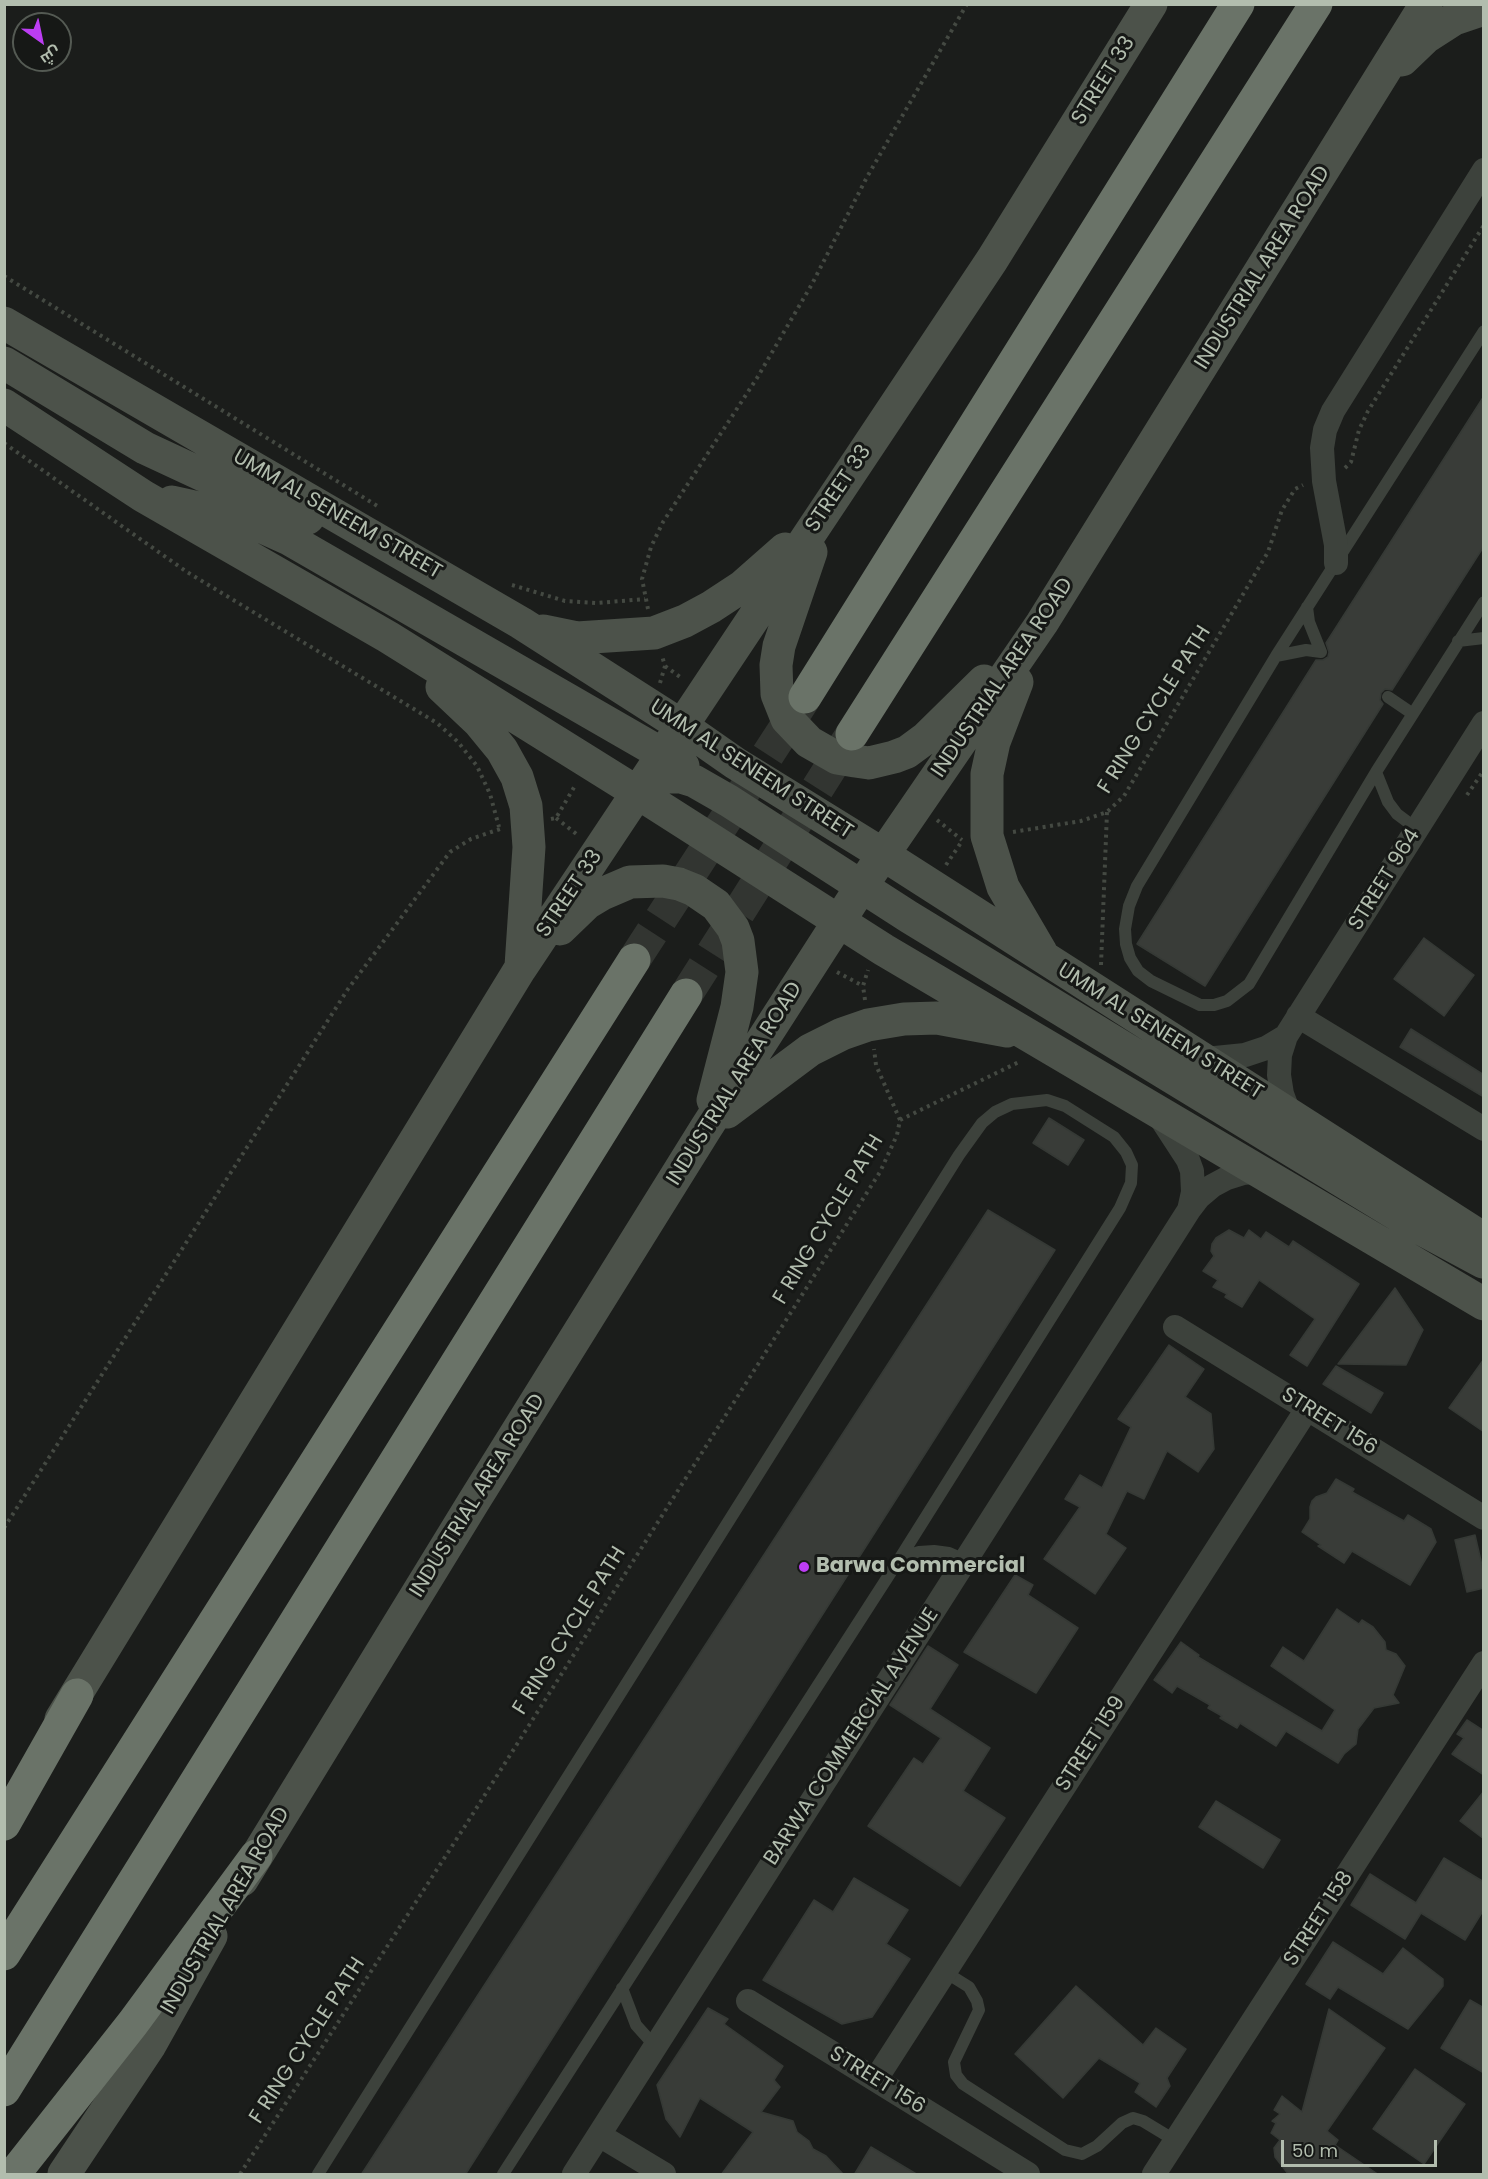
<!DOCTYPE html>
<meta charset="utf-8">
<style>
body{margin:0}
#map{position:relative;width:1488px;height:2179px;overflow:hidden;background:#1b1d1b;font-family:Poppins,Cairo,sans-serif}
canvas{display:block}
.frame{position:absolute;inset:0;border:6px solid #b2bdae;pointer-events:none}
.north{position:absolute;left:12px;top:12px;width:60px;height:60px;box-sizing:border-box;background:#161816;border:2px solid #545a53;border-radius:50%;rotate:147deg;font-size:16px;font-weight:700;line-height:24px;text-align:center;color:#b2bdae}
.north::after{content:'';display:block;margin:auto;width:21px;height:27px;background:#bc3df3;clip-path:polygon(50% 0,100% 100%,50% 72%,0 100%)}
.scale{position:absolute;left:1281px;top:2140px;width:156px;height:27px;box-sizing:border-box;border:3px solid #b2bdae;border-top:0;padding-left:8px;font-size:18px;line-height:21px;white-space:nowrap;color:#b2bdae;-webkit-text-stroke:4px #161816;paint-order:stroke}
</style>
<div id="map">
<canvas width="1488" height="2179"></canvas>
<div class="frame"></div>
<div class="north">ش</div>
<div class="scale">50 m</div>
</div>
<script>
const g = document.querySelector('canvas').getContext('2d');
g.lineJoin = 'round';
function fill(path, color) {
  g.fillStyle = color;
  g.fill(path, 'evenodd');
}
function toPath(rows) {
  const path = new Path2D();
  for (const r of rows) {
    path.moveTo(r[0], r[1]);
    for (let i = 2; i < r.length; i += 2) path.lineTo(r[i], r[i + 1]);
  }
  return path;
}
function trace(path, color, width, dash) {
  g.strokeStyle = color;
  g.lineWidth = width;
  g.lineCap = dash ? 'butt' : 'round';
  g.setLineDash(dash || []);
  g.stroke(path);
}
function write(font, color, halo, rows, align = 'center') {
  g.font = font + ' Poppins,sans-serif';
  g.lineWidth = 6;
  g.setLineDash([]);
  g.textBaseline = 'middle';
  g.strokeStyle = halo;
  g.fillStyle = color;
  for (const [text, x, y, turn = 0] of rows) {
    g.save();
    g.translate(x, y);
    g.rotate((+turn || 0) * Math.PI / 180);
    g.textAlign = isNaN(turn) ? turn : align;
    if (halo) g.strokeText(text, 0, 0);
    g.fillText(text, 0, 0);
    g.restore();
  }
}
const building = toPath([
 [1484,396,1484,546,1392,690,1385,689,1381,693,1380,700,1383,704,1205,986,1137,944,1316,660,1323,660,1328,657,1329,652,1326,643,1484,396],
 [1424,938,1474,975,1444,1016,1394,979,1424,938],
 [1411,1029,1484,1075,1484,1097,1400,1047,1411,1029],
 [1049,1118,1084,1140,1068,1165,1033,1143,1049,1118],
 [988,1210,1055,1250,465,2175,361,2175,988,1210],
 [1229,1230,1244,1238,1249,1230,1261,1239,1266,1232,1289,1247,1293,1241,1359,1284,1307,1366,1290,1355,1315,1319,1259,1280,1242,1307,1225,1297,1227,1294,1213,1287,1218,1280,1203,1271,1214,1256,1211,1251,1212,1244,1216,1238,1229,1230],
 [1395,1288,1423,1330,1406,1365,1338,1364,1395,1288],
 [1169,1345,1204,1369,1185,1397,1211,1414,1214,1449,1198,1472,1167,1451,1144,1499,1127,1491,1106,1534,1126,1548,1095,1594,1044,1559,1080,1507,1065,1499,1080,1475,1102,1488,1131,1427,1118,1419,1169,1345],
 [1484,1359,1484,1432,1449,1408,1484,1359],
 [1336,1366,1383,1393,1371,1413,1323,1384,1336,1366],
 [1336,1479,1354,1489,1352,1492,1404,1521,1408,1515,1431,1529,1436,1542,1410,1585,1352,1551,1344,1563,1318,1546,1321,1545,1302,1532,1310,1519,1310,1507,1312,1501,1316,1497,1327,1493,1336,1479],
 [1475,1535,1484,1574,1484,1588,1467,1592,1455,1540,1475,1535],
 [1015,1575,1033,1585,1028,1595,1078,1628,1036,1693,964,1652,1015,1575],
 [1337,1609,1359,1624,1362,1620,1373,1627,1385,1642,1386,1650,1396,1654,1405,1666,1393,1695,1399,1703,1374,1708,1358,1729,1356,1744,1344,1754,1338,1763,1286,1731,1276,1746,1240,1723,1237,1728,1220,1718,1222,1716,1208,1708,1210,1705,1177,1686,1172,1693,1154,1680,1181,1642,1199,1655,1198,1657,1322,1731,1335,1710,1271,1666,1283,1647,1304,1661,1337,1609],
 [928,1646,958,1665,930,1709,990,1748,963,1791,1005,1818,960,1886,868,1826,914,1758,923,1764,941,1738,890,1705,928,1646],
 [1467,1720,1484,1731,1484,1775,1452,1754,1464,1738,1457,1734,1467,1720],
 [1484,1791,1484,1839,1460,1821,1484,1791],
 [1216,1801,1280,1840,1263,1868,1199,1827,1216,1801],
 [1444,1858,1484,1882,1484,1909,1465,1940,1421,1913,1405,1939,1351,1905,1370,1874,1416,1903,1444,1858],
 [854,1878,908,1910,886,1944,910,1959,872,2017,842,2024,763,1980,814,1900,833,1912,854,1878],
 [1333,1942,1383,1974,1403,1948,1443,1979,1443,1986,1408,2029,1338,1987,1330,1999,1306,1984,1333,1942],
 [1076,1986,1143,2045,1156,2028,1186,2049,1167,2078,1170,2086,1156,2107,1135,2092,1140,2083,1099,2058,1063,2098,1015,2054,1076,1986],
 [1470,2000,1484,2008,1484,2073,1441,2048,1470,2000],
 [708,2008,728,2019,724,2024,783,2066,774,2080,780,2087,761,2112,793,2121,797,2132,809,2141,813,2149,826,2156,844,2175,721,2175,753,2132,700,2098,680,2137,666,2119,657,2085,708,2008],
 [1329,2009,1385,2048,1327,2131,1338,2140,1335,2145,1379,2175,1289,2175,1275,2157,1274,2148,1280,2140,1271,2133,1276,2123,1272,2121,1280,2114,1274,2110,1282,2096,1302,2112,1329,2009],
 [1415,2069,1465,2104,1424,2164,1373,2129,1415,2069],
 [871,2147,918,2175,854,2175,871,2147]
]);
const highwayTunnel = toPath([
 [634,960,804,699],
 [686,995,852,734]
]);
const path = toPath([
 [4,276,379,507],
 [4,443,187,572,437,723,458,742,477,766,490,794,499,827],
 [1345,468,1351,462,1359,430,1368,411,1484,225],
 [512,585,565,601,597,603,645,599],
 [648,609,642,579,651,547,663,522,757,378,812,284,867,177,967,4],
 [665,666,683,679],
 [660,683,665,666,662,656],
 [1467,795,1484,770],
 [556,818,579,836],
 [551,819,556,818,576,784],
 [937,820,962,840],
 [1013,832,1081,821,1107,812,1124,796,1268,552,1282,510,1295,489,1303,485],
 [946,865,962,841],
 [1101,965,1107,812],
 [837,972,863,986],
 [865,1000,863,986,868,970],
 [900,1120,1021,1061],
 [4,1528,348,989,450,852,471,839,503,828],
 [240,2174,467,1823,880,1172,897,1135,900,1120,876,1065,874,1049]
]);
const lane = toPath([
 [1484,331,1276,656,1137,886,1129,906,1125,929,1126,944,1130,958,1138,971,1151,981,1200,1005,1214,1005,1227,1001,1249,984,1376,772,1484,602],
 [1307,607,1309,622,1321,652],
 [1458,641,1484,638],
 [1276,656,1306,650,1321,652],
 [1388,697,1413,714],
 [1376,772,1388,802,1397,814,1417,829],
 [900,1558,919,1552,934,1551,949,1553,965,1560],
 [945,1972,969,1987,977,2001,979,2010,954,2062,956,2075,963,2084,1065,2150,1082,2154,1097,2146,1122,2123,1133,2118,1143,2121,1176,2141],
 [622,1988,636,2025,654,2045],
 [318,2174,959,1155,982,1123,995,1112,1012,1104,1047,1100,1065,1106,1114,1137,1126,1152,1132,1165,1131,1183,1120,1208,900,1558,503,2174]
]);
const street = toPath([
 [1336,563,1336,545,1324,481,1322,448,1325,430,1333,411,1484,170],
 [1298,1016,1484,1129],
 [1205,1059,1245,1055,1266,1048,1286,1036],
 [1289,1113,1282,1094,1279,1075,1280,1055,1286,1036,1484,723],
 [1158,1114,1188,1160,1192,1171,1193,1192,1189,1210],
 [1175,1327,1484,1518],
 [748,2001,1028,2174],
 [876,2079,1307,1409],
 [599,2135,664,2174],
 [574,2174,1189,1210,1199,1197,1212,1186,1227,1178,1243,1173,1260,1171],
 [1154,2174,1484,1663]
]);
const secondary = toPath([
 [1402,60,1426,37,1454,19,1484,9],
 [4,323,521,623,682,726,735,763,884,855,1484,1239],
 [4,363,145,448,203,475,308,518],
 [4,405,143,496,388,637,638,793,884,950,1484,1304],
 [172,502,240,517,289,539,683,766],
 [811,552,779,646,776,665,777,694,787,719,809,742,837,758,855,761,869,763,894,757,907,752,926,738,984,681],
 [543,631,577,638,654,633,685,621,711,607,743,586,785,549],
 [1017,682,994,742,987,774,987,836,1003,887,1041,952],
 [442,687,479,722,502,750,517,777,526,806,529,847,521,966],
 [638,793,654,781,667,777,681,777,694,781,729,801,909,917,1416,1226,1483,1262],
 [560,929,587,903,602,894,630,882,663,881,679,884,694,890,716,905,733,928,738,941,742,972,737,1007,713,1100],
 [727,1112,810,1050,842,1034,868,1025,904,1019,937,1018,1007,1031],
 [61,1719,520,969,992,260,1151,4],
 [242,1880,474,1501,706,1128,861,887,1042,623,1426,4],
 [64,2174,150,2045,211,1936]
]);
const highway = toPath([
 [805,697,1238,4],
 [852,734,1316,4],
 [4,1824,77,1695],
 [4,1954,634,960],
 [4,2090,686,995],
 [14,2174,133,2023,256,1856]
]);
const markers = [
 [804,1567,6,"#bc3df3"]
];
const streetNames = [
 ["STREET 33",1104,81,-58],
 ["INDUSTRIAL AREA ROAD",1263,268,-58],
 ["STREET 33",839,489,-56],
 ["UMM AL SENEEM STREET",337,515,30],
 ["INDUSTRIAL AREA ROAD",1003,678,-56],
 ["F RING CYCLE PATH",1155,710,-58],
 ["UMM AL SENEEM STREET",751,770,33],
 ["STREET 964",1385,880,-58],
 ["STREET 33",570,894,-56],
 ["UMM AL SENEEM STREET",1160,1032,32],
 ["INDUSTRIAL AREA ROAD",735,1084,-58],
 ["F RING CYCLE PATH",829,1220,-59],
 ["STREET 156",1329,1422,32],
 ["INDUSTRIAL AREA ROAD",478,1496,-58],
 ["F RING CYCLE PATH",570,1631,-58],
 ["BARWA COMMERCIAL AVENUE",852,1737,-57],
 ["STREET 159",1091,1744,-57],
 ["INDUSTRIAL AREA ROAD",226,1911,-60],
 ["STREET 158",1319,1919,-57],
 ["F RING CYCLE PATH",308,2041,-57],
 ["STREET 156",877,2081,32]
];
const poiNames = [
 ["Barwa Commercial",816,1567]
];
fill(building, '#393c38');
trace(building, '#353935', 1.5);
trace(highwayTunnel, '#323531', 33, [33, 16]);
trace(path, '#444942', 4, [3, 4.5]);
trace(lane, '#3d423c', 12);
trace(street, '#3d423c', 24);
trace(secondary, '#4c524a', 33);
trace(highway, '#6a7368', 33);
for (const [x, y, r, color] of markers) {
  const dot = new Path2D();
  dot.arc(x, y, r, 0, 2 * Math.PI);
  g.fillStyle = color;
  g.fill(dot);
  trace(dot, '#161816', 2);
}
write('21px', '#b2bdae', '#161816', streetNames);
write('bold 21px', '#b2bdae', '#161816', poiNames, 'left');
</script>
